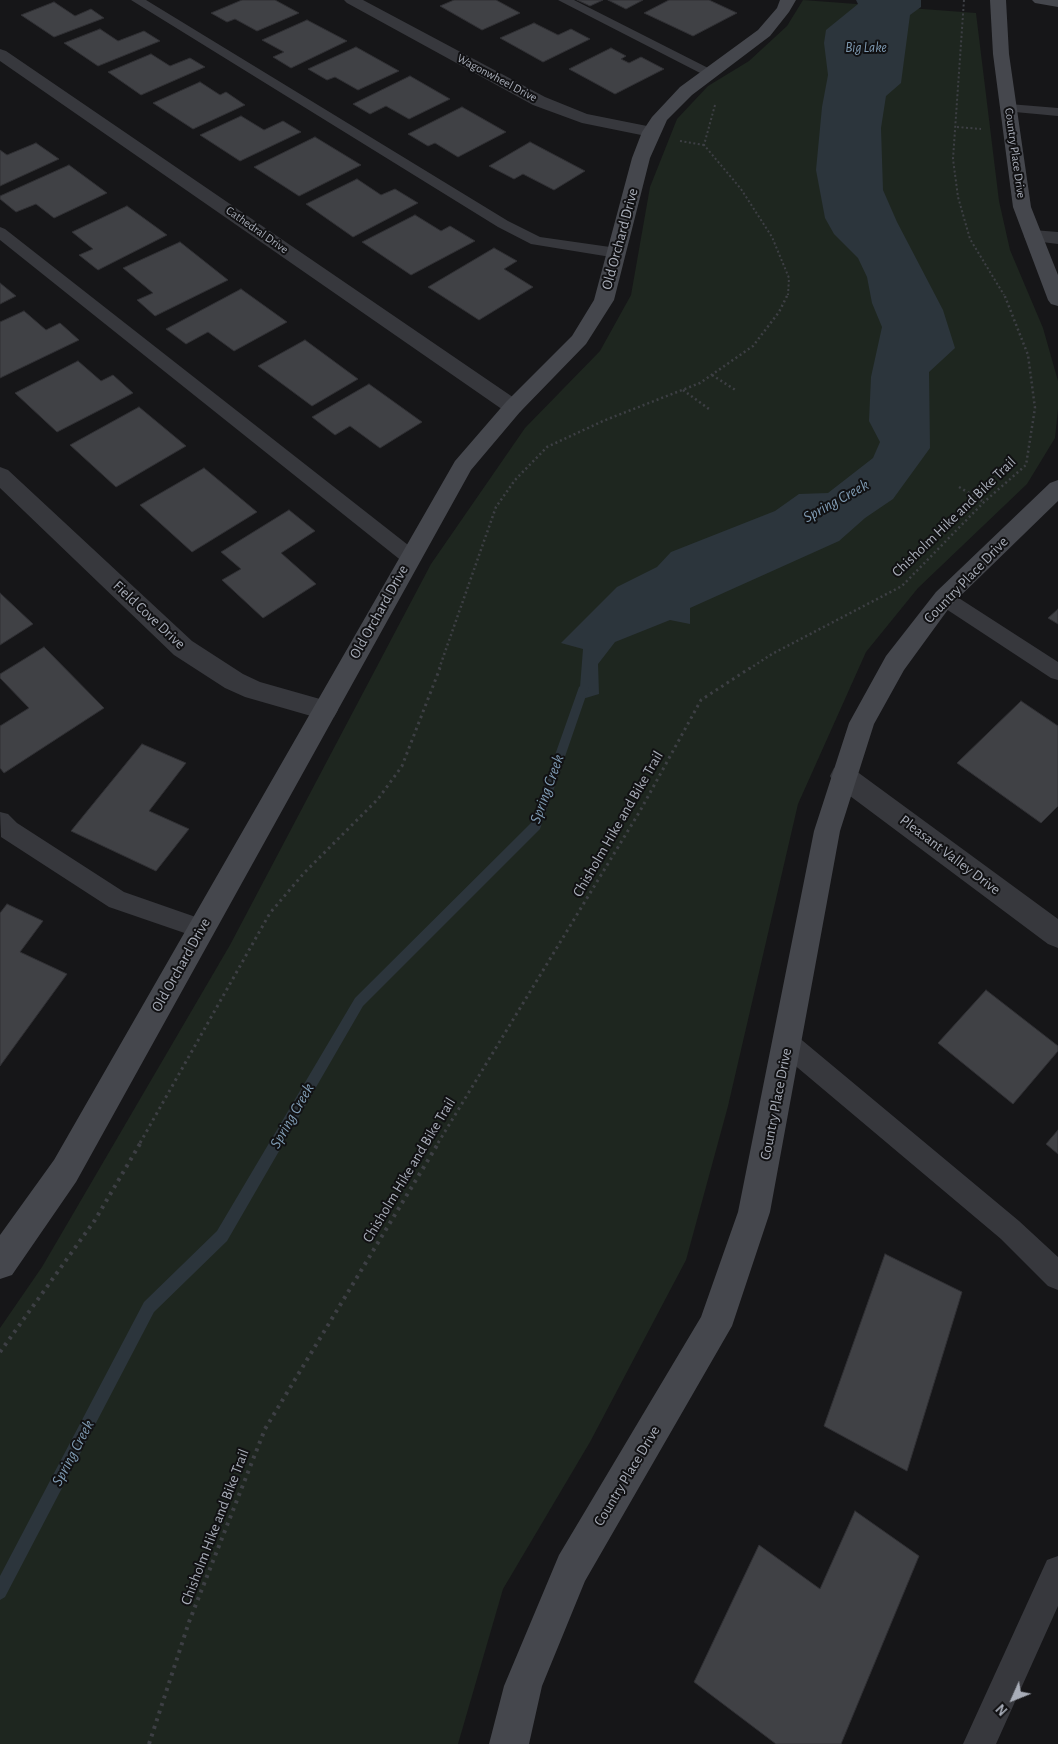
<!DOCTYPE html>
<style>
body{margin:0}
#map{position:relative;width:1058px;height:1744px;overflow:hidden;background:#161618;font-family:"Alegreya Sans",sans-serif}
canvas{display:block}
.north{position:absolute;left:988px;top:1674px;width:50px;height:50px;-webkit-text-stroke:4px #111113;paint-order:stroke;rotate:226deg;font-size:14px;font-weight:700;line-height:20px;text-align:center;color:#a8adb8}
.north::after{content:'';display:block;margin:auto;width:18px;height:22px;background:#a8adb8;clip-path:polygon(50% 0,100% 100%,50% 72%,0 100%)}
</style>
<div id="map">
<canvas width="1058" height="1744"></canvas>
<div class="north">N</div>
</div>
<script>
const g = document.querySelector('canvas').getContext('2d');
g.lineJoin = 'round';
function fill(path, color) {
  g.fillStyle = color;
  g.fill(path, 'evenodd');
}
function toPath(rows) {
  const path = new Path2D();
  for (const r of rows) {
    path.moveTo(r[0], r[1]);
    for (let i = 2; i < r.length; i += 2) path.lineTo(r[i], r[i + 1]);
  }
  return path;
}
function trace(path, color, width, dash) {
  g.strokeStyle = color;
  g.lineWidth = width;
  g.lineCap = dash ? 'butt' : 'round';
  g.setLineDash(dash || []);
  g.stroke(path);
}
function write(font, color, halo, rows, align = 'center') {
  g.font = font + ' "Alegreya Sans",sans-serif';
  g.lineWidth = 4;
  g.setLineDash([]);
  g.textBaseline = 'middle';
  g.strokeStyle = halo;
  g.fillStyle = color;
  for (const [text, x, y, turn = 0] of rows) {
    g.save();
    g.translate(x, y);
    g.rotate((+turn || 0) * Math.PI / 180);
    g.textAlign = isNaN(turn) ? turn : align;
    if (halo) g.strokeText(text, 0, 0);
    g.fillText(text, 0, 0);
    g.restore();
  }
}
const green = toPath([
 [803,0,976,13,999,201,1010,250,1043,328,1058,381,1058,409,1055,438,1027,484,918,588,866,652,798,804,728,1106,686,1260,590,1442,503,1589,458,1744,0,1744,0,1328,42,1267,230,945,431,564,525,428,600,351,631,295,650,187,677,119,708,86,749,61,787,26]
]);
const water = toPath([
 [856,0,921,0,921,7,910,15,901,83,886,96,881,128,883,190,897,222,943,310,955,348,929,372,930,448,893,499,865,518,839,541,690,608,690,624,670,620,615,642,598,664,599,694,579,700,583,649,561,643,617,587,657,567,671,552,775,511,799,494,828,493,873,458,880,442,869,421,871,377,882,327,872,303,867,277,858,258,834,234,825,218,816,170,822,107,828,75,824,43,826,30,858,4]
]);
const stream = toPath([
 [584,683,589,687,540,829,363,1006,227,1241,154,1312,5,1597,0,1600,0,1576,144,1302,217,1231,355,998,531,823,579,687,584,683]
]);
const building = toPath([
 [242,0,275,0,299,13,257,31,235,19,227,22,211,13,242,0],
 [454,0,496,0,520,13,482,30,440,6,454,0],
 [577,0,603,0,590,6,577,0],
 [608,0,643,0,626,9,608,0],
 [669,0,709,0,737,13,693,36,644,13,669,0],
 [54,2,75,16,91,9,104,18,54,37,21,15,54,2],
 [307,20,347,41,291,68,273,57,284,52,262,40,307,20],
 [534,23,558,35,571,29,590,39,543,62,500,38,534,23],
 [100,29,118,41,144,31,160,41,98,66,64,43,100,29],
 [356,47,399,71,358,90,335,77,327,80,308,69,356,47],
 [611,48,626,56,621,59,629,63,641,57,664,69,615,94,569,69,611,48],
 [151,54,170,66,190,58,205,67,141,95,108,72,151,54],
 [410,76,450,99,409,119,386,106,370,114,353,104,410,76],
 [200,82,220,95,226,92,245,105,193,129,153,103,200,82],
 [462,107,506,132,458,157,435,143,428,146,408,134,462,107],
 [241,116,264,130,283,121,301,132,240,161,200,135,241,116],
 [315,137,361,165,299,196,254,167,315,137],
 [530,142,585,171,554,190,523,174,514,179,489,166,530,142],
 [36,143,59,159,0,186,0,150,7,155,36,143],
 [69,165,107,193,54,218,36,204,16,212,0,199,0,196,69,165],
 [357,179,381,195,395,189,418,203,353,237,306,204,357,179],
 [127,206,167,235,98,270,79,255,93,249,72,232,127,206],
 [415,215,441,231,450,226,475,241,411,275,362,242,415,215],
 [180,242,228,280,155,316,137,300,153,293,123,268,180,242],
 [494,248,517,261,504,269,533,287,479,320,428,287,494,248],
 [0,283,16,296,0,304,0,283],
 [241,289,287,322,234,351,208,332,186,344,166,329,241,289],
 [24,311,46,330,60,323,79,340,0,378,0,322,24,311],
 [305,340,358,379,312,406,258,366,305,340],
 [78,361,101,381,113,375,133,393,57,432,15,393,78,361],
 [369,384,422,422,380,448,350,426,335,435,312,417,369,384],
 [139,407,186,446,116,487,70,445,139,407],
 [204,468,257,512,192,552,140,505,204,468],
 [289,510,315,531,281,553,316,584,263,618,222,580,241,569,221,552,289,510],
 [0,593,33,624,0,645,0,593],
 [1058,609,1058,624,1048,618,1058,609],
 [44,647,104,708,4,773,0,768,0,726,29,708,0,678,0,674,44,647],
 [1021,701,1058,726,1058,806,1041,823,957,763,1021,701],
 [142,744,186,763,149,811,189,829,156,871,71,831,142,744],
 [7,904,43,921,20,952,67,974,0,1066,0,913,7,904],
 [986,990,1058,1046,1058,1051,1013,1104,938,1043,986,990],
 [1058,1130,1058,1154,1046,1144,1058,1130],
 [885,1254,962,1292,907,1471,824,1426,885,1254],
 [855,1511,919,1556,841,1744,776,1744,694,1682,759,1545,820,1589,855,1511]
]);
const pathFar3 = toPath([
 [964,0,953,159,958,197,970,239,1004,295],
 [715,105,704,145,741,189,772,237,789,278,788,295],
 [957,127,981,129],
 [680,141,704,145]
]);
const pathFar2 = toPath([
 [712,375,737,391],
 [683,390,709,409],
 [959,487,984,502],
 [439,669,496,507,515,480,547,447,603,421,700,383,753,346,779,312,788,294],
 [749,669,772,654,902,586,984,502,1026,465,1035,408,1028,355,1004,294]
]);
const pathFar1 = toPath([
 [140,1143,270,913,304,873,378,799,402,766,440,668],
 [438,1143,640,811,701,700,750,668]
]);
const path = toPath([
 [0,1352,95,1220,141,1142],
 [149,1744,189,1622,265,1429,439,1142]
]);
const lane = toPath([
 [131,0,146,0,508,221,540,237,617,248,625,253,617,258,531,244,498,227,131,0],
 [558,0,574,0,718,73,716,76,706,76,558,0],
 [1009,104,1058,108,1058,116,1004,111,1002,108,1004,105,1009,104],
 [0,227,5,229,417,552,419,557,417,562,410,564,403,562,0,240,0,227],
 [944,591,951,593,1058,662,1058,680,1051,678,937,603,934,598,937,593,944,591],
 [0,812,8,814,17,823,124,892,210,922,214,929,210,936,202,939,109,907,1,837,0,812],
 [788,1032,797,1036,1019,1221,1058,1257,1058,1290,1048,1286,1001,1239,779,1052,776,1044,779,1036,788,1032],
 [1058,1556,1058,1606,996,1744,963,1744,1047,1560,1058,1556]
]);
const street = toPath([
 [344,0,363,0,545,97,587,114,657,128,660,132,657,136,651,137,582,123,533,105,347,3,344,0],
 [0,49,6,51,520,402,524,407,520,412,513,414,506,412,0,61,0,49],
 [1033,230,1058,232,1058,244,1026,240,1024,236,1026,232,1033,230],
 [0,467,8,470,192,641,243,674,260,682,334,703,338,710,334,717,325,720,245,697,225,688,174,655,0,488,0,467],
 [843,765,852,768,1058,919,1058,948,1048,944,834,784,830,776,834,768,843,765]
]);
const secondary = toPath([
 [780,0,796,0,789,12,770,36,692,95,667,120,650,158,614,300,586,344,520,412,471,470,76,1182,12,1275,0,1279,0,1235,54,1160,455,461,506,402,572,336,594,300,632,158,642,132,652,117,680,87,758,30,777,8,780,0],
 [990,0,1006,0,1009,54,1031,207,1058,275,1058,306,1051,304,1048,300,1013,207,993,54,990,0],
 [1032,0,1058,0,1058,7,1035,3,1032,0],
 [1058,480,1058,501,952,604,904,670,874,724,840,831,770,1212,732,1326,585,1581,542,1686,529,1744,489,1744,504,1686,559,1555,701,1317,738,1212,814,831,849,723,886,656,936,592,1050,483,1058,480]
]);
const farStreetnames = [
 ["Wagonwheel Drive",497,78,28],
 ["Country Place Drive",1015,153,82],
 ["Cathedral Drive",257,230,35]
];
const farWaternames = [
 ["Big Lake",866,48]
];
const streetNames = [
 ["Old Orchard Drive",620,239,-75],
 ["Chisholm Hike and Bike Trail",954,517,-44],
 ["Country Place Drive",966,580,-46],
 ["Old Orchard Drive",379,612,-61],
 ["Field Cove Drive",149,615,43],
 ["Chisholm Hike and Bike Trail",618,824,-60],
 ["Pleasant Valley Drive",950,855,37],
 ["Old Orchard Drive",181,965,-61],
 ["Country Place Drive",776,1104,-79],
 ["Chisholm Hike and Bike Trail",409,1170,-59],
 ["Country Place Drive",627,1476,-59],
 ["Chisholm Hike and Bike Trail",215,1527,-69]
];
const waterNames = [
 ["Spring Creek",836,501,-29],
 ["Spring Creek",547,789,-70],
 ["Spring Creek",292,1116,-60],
 ["Spring Creek",73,1453,-62]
];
fill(green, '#1e261f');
fill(water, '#2c353c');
fill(stream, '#2c353c');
fill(building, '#404145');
trace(building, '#303034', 1);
trace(pathFar3, '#3d3f44', 2, [2, 2.5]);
trace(pathFar2, '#3d3f44', 2.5, [2, 3]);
trace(pathFar1, '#3d3f44', 3, [2.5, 4]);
trace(path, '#3d3f44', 4, [3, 5]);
fill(lane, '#37383d');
fill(street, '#37383d');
fill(secondary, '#45474d');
write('12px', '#a8adb8', '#111113', farStreetnames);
write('italic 14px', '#7f9bb3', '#111113', farWaternames);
write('15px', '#a8adb8', '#111113', streetNames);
write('italic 16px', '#7f9bb3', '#111113', waterNames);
</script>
